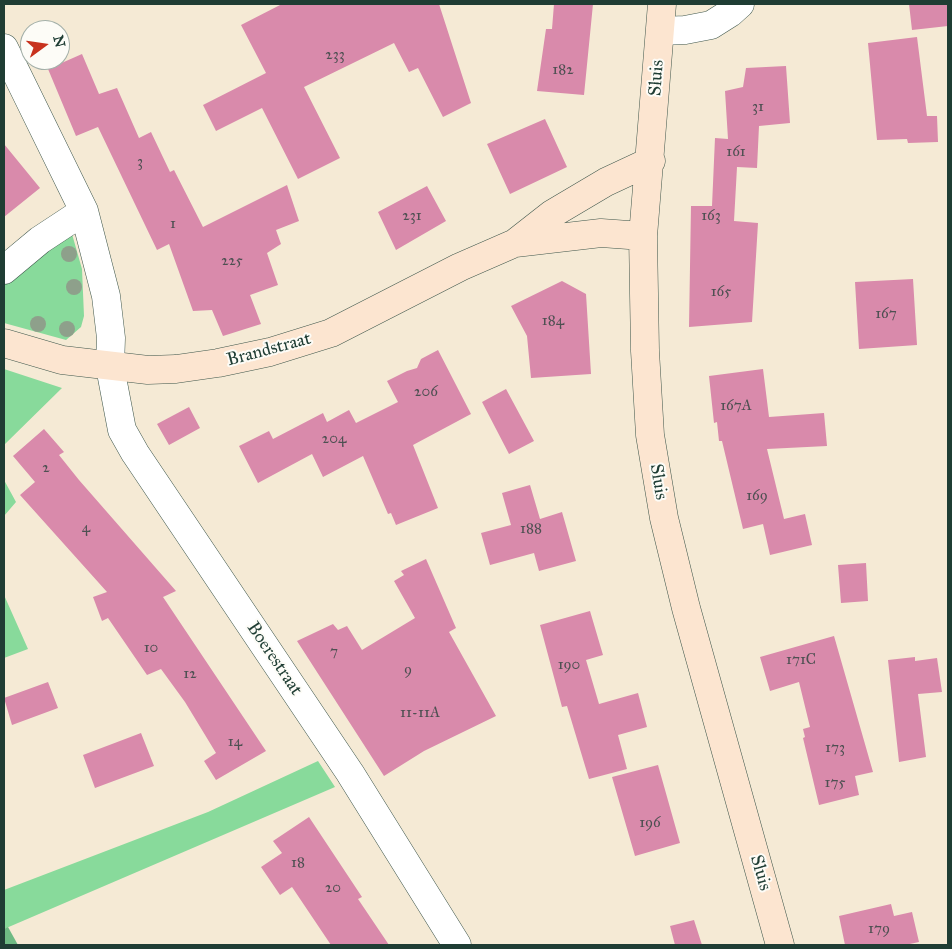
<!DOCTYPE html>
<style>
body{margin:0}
#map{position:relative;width:952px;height:949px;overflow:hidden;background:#f5ead5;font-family:"IM FELL Great Primer",serif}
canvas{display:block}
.frame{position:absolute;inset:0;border:5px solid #1f3d34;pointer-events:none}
.north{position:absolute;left:20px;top:20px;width:50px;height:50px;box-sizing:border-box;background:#fdfcf7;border:1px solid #a4b0a9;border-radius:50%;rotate:76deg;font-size:14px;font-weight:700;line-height:20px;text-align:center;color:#1f3d34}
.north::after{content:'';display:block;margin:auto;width:18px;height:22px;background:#c8321e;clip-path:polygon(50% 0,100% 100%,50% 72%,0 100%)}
</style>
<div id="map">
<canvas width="952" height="949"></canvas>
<div class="frame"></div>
<div class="north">N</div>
</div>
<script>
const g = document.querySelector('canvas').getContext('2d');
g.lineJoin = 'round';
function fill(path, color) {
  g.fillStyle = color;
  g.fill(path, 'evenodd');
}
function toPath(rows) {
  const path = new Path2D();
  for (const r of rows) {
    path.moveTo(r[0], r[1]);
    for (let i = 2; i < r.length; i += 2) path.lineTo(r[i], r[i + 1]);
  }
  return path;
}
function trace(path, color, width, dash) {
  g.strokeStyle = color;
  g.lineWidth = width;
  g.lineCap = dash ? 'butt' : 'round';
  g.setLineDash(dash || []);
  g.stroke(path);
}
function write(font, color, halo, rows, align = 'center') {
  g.font = font + ' "IM FELL Great Primer",serif';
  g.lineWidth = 4;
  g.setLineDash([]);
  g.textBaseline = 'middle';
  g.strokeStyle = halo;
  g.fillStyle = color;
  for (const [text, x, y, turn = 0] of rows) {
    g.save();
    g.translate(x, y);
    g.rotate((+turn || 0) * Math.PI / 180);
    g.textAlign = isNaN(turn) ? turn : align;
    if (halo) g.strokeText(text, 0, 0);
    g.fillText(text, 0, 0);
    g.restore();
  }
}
const green = toPath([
 [70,227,82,269,84,316,81,327,66,340,4,323,4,282],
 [4,369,62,388,4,445],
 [4,480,16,502,4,516],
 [4,595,28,649,4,658],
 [318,761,335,787,4,929,4,890,208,812]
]);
const forest = toPath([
 [8,927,18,945,4,945,4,929]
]);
const building = toPath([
 [282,4,439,4,471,103,443,117,418,68,409,72,394,43,304,87,340,158,298,179,262,108,216,131,203,105,266,73,241,25],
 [554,4,593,4,584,95,537,91,546,29,552,29],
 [909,4,948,4,948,26,912,30],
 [917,37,927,116,937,116,938,142,908,143,907,139,877,140,868,43],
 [82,54,99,94,117,88,139,138,151,132,170,172,174,170,203,227,287,185,299,221,276,230,281,244,267,253,278,285,250,295,261,324,223,336,212,310,193,311,169,244,157,250,98,127,76,136,48,69],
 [786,66,790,123,759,126,757,168,737,167,734,221,758,223,752,322,689,327,691,206,712,206,715,138,728,139,725,91,743,87,746,68],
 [545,119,567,167,510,194,487,144],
 [4,144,40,188,4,217],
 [427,186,446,221,396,250,378,212],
 [913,279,917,345,859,349,855,282],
 [562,281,586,294,591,374,531,378,527,336,511,306],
 [438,350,471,414,413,445,438,508,396,525,391,513,388,514,363,456,323,477,312,454,258,483,239,446,269,431,273,439,323,413,327,422,349,410,356,423,398,402,387,381,407,371,417,368,421,359],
 [763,369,769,417,824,413,827,446,767,449,784,519,805,514,812,545,770,555,763,524,743,529,722,441,719,441,717,422,714,423,709,376],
 [506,389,534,441,509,454,482,402],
 [189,407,200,428,169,445,157,424],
 [44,429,64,452,59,455,79,480,176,591,163,597,266,751,216,780,204,761,216,753,185,702,161,669,147,675,108,618,102,621,93,597,107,592,20,495,35,482,13,456],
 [530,485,540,519,562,512,576,561,539,571,534,553,490,565,481,533,511,525,502,493],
 [426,559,456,628,449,632,496,716,424,751,384,776,297,641,333,624,338,630,347,626,362,650,415,618,394,581,404,575,401,571],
 [866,563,868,601,841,603,838,565],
 [590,611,603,655,586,660,599,704,638,693,647,727,618,735,627,769,589,779,567,706,562,707,540,625],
 [834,636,873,772,855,776,859,795,819,805,803,738,805,737,803,729,810,727,799,682,770,691,760,657],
 [915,657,915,661,937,658,942,692,918,694,926,757,899,762,888,660],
 [48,682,58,708,12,725,4,698],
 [141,733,154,766,95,788,83,755],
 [658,765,680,843,635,856,612,777],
 [309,817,362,897,358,899,389,945,331,945,292,887,280,895,261,867,282,853,273,841],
 [891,904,894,916,912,912,919,942,905,945,845,945,839,916],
 [694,920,702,945,675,945,670,926]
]);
const street = toPath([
 [661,31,685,30,711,25,730,13,740,4],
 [4,48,84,211,106,296,111,338,110,367,122,430,135,453,350,773,457,945],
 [4,270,40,240,84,211]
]);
const secondary = toPath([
 [662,4,643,236,645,351,650,435,664,518,686,608,780,945],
 [515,243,601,233,643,236],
 [4,343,62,360,148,370,176,369,218,363,270,352,331,333,460,267,515,243,552,214,606,182,651,161]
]);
const trees = [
 [69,254],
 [74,287],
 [38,324],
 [67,329]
];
const numberNames = [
 ["233",335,55],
 ["182",563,70],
 ["31",758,107],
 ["161",736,152],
 ["3",140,162],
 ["231",412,216],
 ["163",711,216],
 ["1",173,224],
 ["225",232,261],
 ["165",721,292],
 ["167",886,314],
 ["184",553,321],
 ["206",426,392],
 ["167A",736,406],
 ["204",334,439],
 ["2",46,468],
 ["169",757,496],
 ["4",86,528],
 ["188",531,529],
 ["10",151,648],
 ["7",334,652],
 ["171C",801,660],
 ["190",569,665],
 ["9",408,670],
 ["12",190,674],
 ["11-11A",420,713],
 ["14",235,742],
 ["173",835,748],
 ["175",835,783],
 ["196",650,823],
 ["18",298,863],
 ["20",333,888],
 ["179",879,929]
];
const streetNames = [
 ["Sluis",657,78,-86],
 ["Brandstraat",269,350,-15],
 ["Sluis",658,482,81],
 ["Boerestraat",274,659,56],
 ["Sluis",760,873,74]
];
fill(green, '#88da9b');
fill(forest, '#6eba83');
fill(building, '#d98aab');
trace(street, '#3f574c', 29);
trace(secondary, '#3f574c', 29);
trace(street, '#fff', 28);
trace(secondary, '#fce5d0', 28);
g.fillStyle = '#8ea08b';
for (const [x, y] of trees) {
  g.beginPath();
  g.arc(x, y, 8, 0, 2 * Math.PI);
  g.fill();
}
write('15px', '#4e5052', null, numberNames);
write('18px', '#1f3d34', '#fdfcf7', streetNames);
</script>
